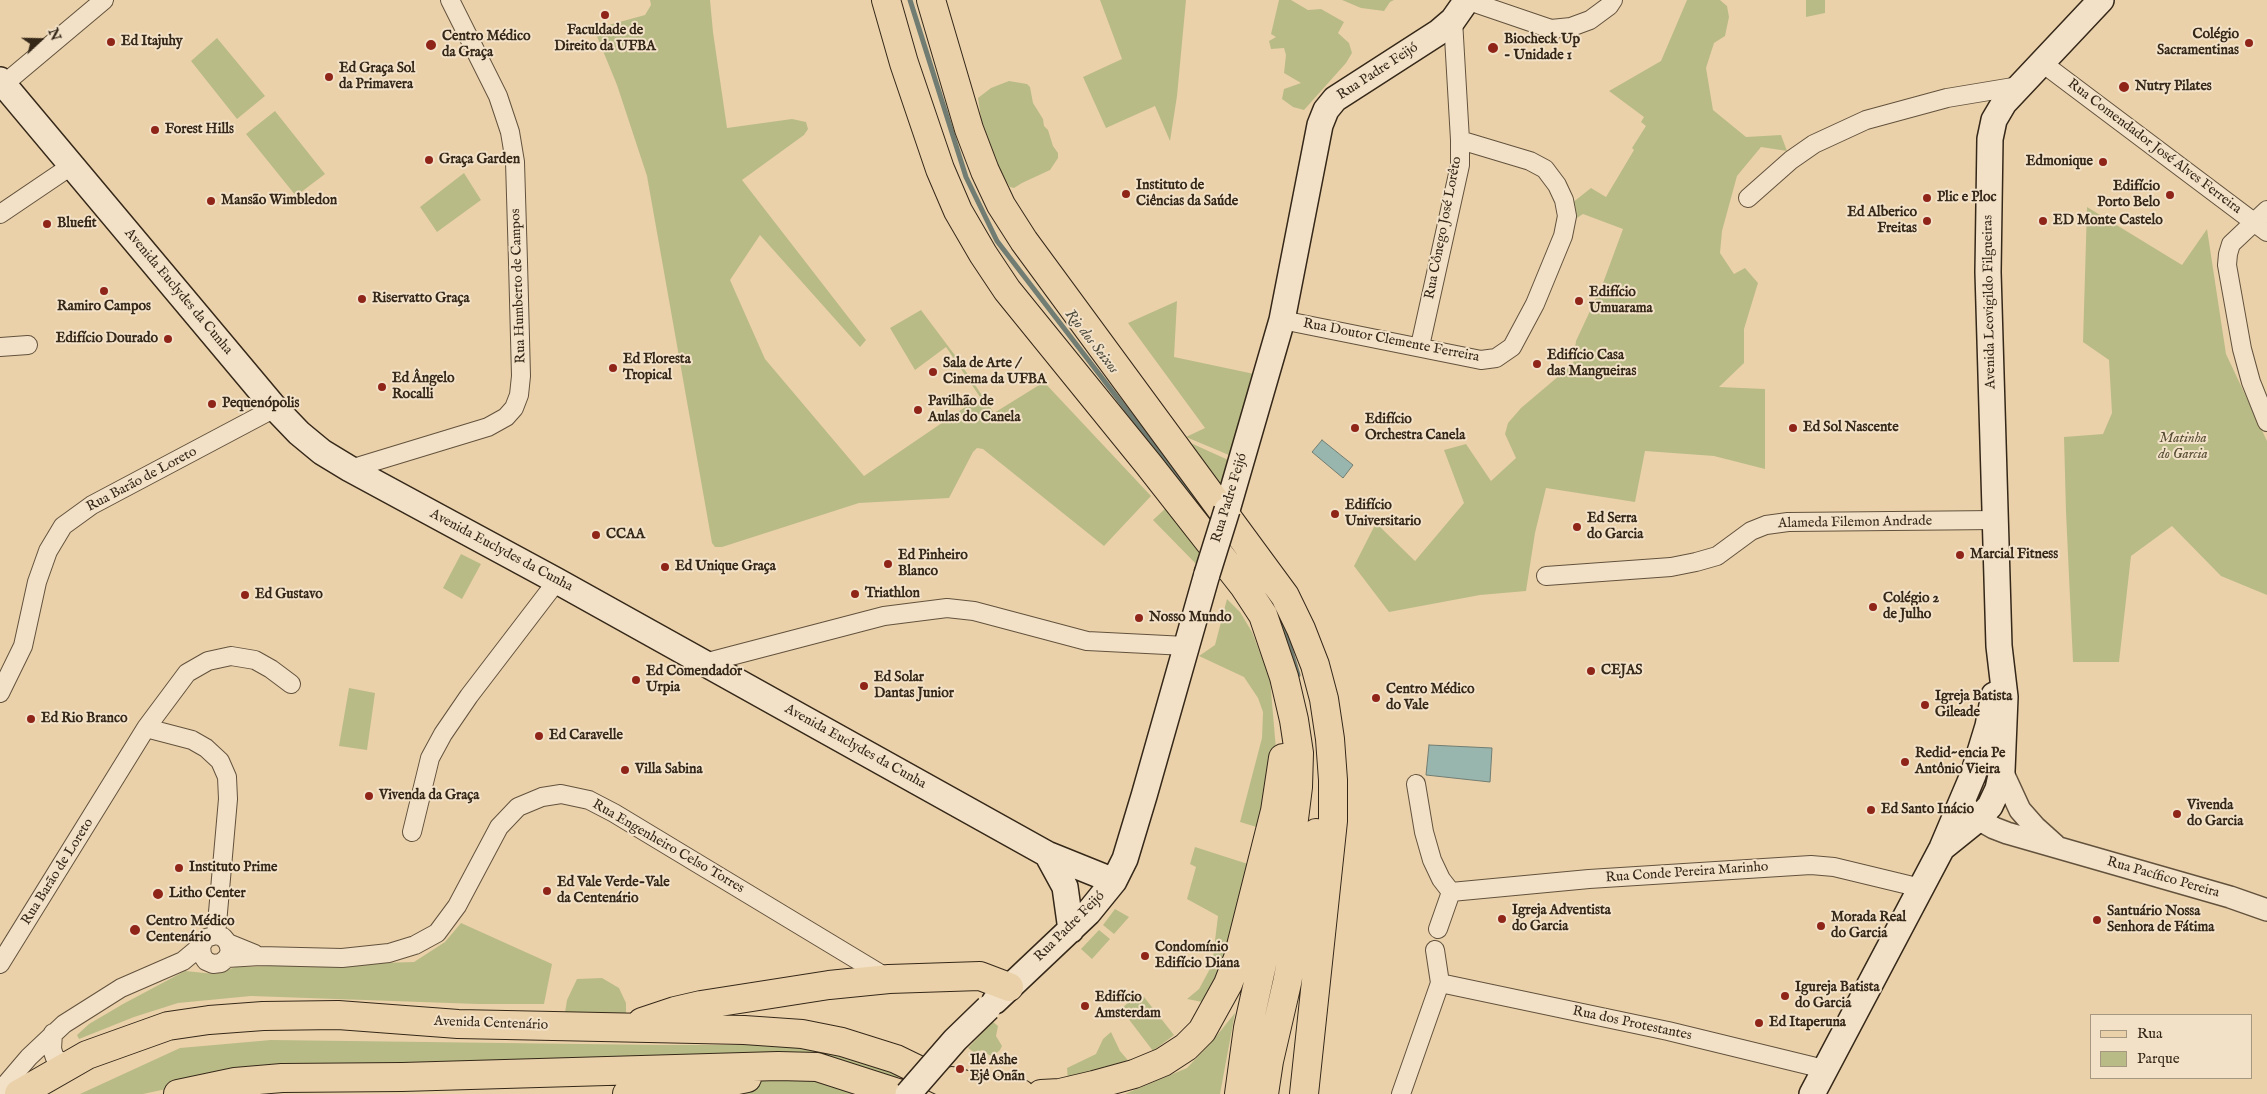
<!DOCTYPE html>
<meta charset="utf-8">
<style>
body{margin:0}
#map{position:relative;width:2267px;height:1094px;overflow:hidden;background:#ebd1a9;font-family:"IM FELL English",serif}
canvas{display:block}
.legend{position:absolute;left:2090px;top:1014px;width:162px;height:65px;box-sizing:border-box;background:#f2e1c7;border:1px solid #a69781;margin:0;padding:6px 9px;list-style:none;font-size:15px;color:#352819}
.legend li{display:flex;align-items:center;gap:10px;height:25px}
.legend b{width:25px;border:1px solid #a69781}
.north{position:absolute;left:15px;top:15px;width:50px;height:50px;-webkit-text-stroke:4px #f2e1c7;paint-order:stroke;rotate:69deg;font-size:14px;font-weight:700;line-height:20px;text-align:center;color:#352819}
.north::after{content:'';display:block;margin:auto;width:18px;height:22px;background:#352819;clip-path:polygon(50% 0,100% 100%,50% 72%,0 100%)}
</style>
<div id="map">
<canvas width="2267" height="1094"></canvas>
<ul class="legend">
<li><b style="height:6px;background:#ebd1a9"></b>Rua</li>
<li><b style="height:14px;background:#b9bb87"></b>Parque</li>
</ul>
<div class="north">N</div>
</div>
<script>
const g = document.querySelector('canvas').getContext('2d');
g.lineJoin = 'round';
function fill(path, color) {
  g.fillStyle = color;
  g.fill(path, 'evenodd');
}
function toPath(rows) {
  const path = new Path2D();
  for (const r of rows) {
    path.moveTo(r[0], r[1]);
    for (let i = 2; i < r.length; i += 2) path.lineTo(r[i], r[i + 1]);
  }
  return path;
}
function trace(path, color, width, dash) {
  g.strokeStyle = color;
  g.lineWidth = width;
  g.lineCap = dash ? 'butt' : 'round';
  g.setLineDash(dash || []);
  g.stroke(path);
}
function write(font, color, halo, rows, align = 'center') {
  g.font = font + ' "IM FELL English",serif';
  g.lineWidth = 4;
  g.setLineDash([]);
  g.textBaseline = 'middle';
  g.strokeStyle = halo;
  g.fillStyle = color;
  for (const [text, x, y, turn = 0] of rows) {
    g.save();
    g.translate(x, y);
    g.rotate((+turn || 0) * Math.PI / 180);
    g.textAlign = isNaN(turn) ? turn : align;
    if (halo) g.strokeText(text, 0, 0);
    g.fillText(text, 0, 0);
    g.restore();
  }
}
const green = toPath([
 [650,0,710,0,713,32,727,128,792,119,806,122,808,129,804,135,742,180,866,340,860,347,760,235,730,280,765,359,864,476,980,397,946,347,915,370,890,328,921,310,954,354,994,413,1044,382,1151,496,1104,546,983,449,977,448,973,452,949,498,859,503,722,547,715,547,712,543,647,176,617,85,594,29,645,15,651,5],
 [1100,0,1186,0,1177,96,1170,141,1155,106,1106,128,1083,77,1122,59],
 [1279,0,1291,0,1308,10,1321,9,1344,22,1338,33,1349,43,1352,53,1346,63,1304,110,1293,107,1282,99,1284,89,1301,83,1284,73,1286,55,1284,48,1271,49,1269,41,1276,37,1271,34],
 [1342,0,1394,0,1390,2,1384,11,1361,8],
 [1687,0,1720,0,1727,6,1729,17,1725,36,1714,43,1706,68,1713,110,1746,137,1781,135,1787,151,1761,147,1737,176,1722,231,1720,253,1734,274,1745,268,1758,283,1744,329,1744,363,1719,387,1765,389,1765,469,1714,456,1645,451,1635,502,1546,488,1535,533,1526,591,1480,595,1389,612,1354,566,1376,523,1415,561,1464,503,1444,450,1466,444,1491,481,1516,458,1505,434,1508,423,1521,408,1573,364,1576,341,1603,283,1623,229,1583,214,1566,225,1567,207,1591,188,1606,197,1634,150,1632,148,1646,126,1641,122,1644,117,1609,91,1661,61],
 [1806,0,1825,0,1825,13,1806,17],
 [217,38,265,96,237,119,191,61],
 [1009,81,1027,84,1030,87,1033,103,1043,119,1044,126,1048,130,1053,146,1058,153,1058,158,1050,170,1022,183,1014,188,1010,187,998,169,983,132,978,98,991,88],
 [275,111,325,174,296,196,246,134],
 [464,173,481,200,437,232,420,207],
 [2087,207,2182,265,2207,229,2226,354,2267,441,2267,595,2221,576,2172,526,2131,556,2119,662,2073,662,2066,512,2064,437,2103,434,2112,413,2109,360,2083,342],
 [1177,301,1174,357,1259,375,1236,458,1186,437,1205,428,1128,323],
 [1184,440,1235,463,1223,506],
 [1167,507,1208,550,1198,566,1153,520],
 [461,554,481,564,462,599,443,588],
 [1227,599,1240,612,1252,632,1270,679,1277,761,1260,828,1240,822,1262,738,1263,712,1258,698,1244,677,1199,656,1215,645],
 [349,688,375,693,367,750,339,746],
 [1195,847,1251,865,1213,1004,1187,999,1199,989,1212,965,1218,916,1187,899,1196,867,1190,864],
 [1115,909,1129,917,1114,934,1103,925],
 [461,923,552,964,544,1004,478,1004,251,996,178,1003,134,1017,79,1039,77,1035,89,1024,123,1004,185,971,215,974,236,967,414,962,445,942],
 [1099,930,1110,939,1092,959,1081,949],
 [602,978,619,988,626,1003,626,1015,564,1019,567,1000,577,979],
 [1140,992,1174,1035,1153,1051,1121,1009],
 [1235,1013,1220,1094,1125,1094,1187,1068,1210,1044],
 [993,1022,998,1026,996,1036,1002,1046,1000,1050,992,1057,982,1050,975,1053,968,1048],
 [1111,1032,1120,1051,1131,1064,1068,1082,1067,1068,1096,1054,1103,1039],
 [271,1040,661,1045,798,1045,902,1070,894,1083,814,1061,236,1074,143,1094,80,1094,180,1048],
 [773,1069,876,1094,630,1094]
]);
const water = toPath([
 [1322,440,1353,465,1343,478,1312,452,1322,440],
 [1429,745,1492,748,1490,782,1426,775,1429,745]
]);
const stream = toPath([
 [910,0,966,177,997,241,1215,525],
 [1263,589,1280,614,1298,675]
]);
const minor = toPath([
 [1466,0,1551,29,1571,27,1590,20,1609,6,1613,0],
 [2041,62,2267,232],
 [4,84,104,0],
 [1748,198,1791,160,1814,144,1866,120,1947,98,2019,86],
 [2267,210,2231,244,2228,254,2227,265,2242,349,2251,382,2267,422],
 [0,214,71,166],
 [1282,320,1481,360,1496,358,1512,347,1535,304,1563,236,1567,216,1564,200,1557,185,1545,169,1530,161,1460,140],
 [1420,346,1460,165,1460,140,1453,20],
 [0,347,28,345],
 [350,469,488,427,506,417,514,408,519,395,521,376,518,262,515,162,510,132,498,96,450,0],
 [1546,576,1671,567,1696,562,1717,556,1751,531,1766,525,1788,522,1996,520],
 [704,663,884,616,947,608,974,611,1087,641,1186,646],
 [0,693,23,646,37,582,48,551,63,526,92,505,275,408],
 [146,728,187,673,208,661,231,656,255,660,271,669,291,684],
 [1416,784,1424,832,1432,860,1441,879,1451,892,1438,929],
 [412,832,430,758,443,734,469,696,557,581],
 [1451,892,1589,879,1811,865,1834,867,1921,888],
 [228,943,230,951,227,958,221,963,213,964,206,961,202,955,201,946,206,938,216,935,223,937,228,943,255,954],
 [227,958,260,956,342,958,389,953,415,945,437,933,457,906,499,827,518,807,542,797,561,794,589,800,614,813,889,979],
 [0,964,146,728,192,740,206,748,220,761,227,777,228,799,216,935],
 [1440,983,1668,1031,1824,1069],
 [53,1033,52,1049,55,1058,68,1065],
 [0,1091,29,1057,64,1024,121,988,183,961,201,946],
 [1401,1094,1440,983,1435,950]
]);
const tertiary = toPath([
 [2002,771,2020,810,2035,827,2055,845],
 [1967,807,1978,819,1994,828,2007,833,2230,897,2267,910]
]);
const secondary = toPath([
 [0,80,275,408,299,433,322,452,350,469,557,581,1047,854,1114,881],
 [1227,510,1282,320,1320,125,1326,110,1335,99,1439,32,1453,20,1467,0],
 [1942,848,1978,819,1990,806,1998,789,2002,771,2005,697,1999,646,1988,272,1990,139,1994,120,2004,103,2101,0],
 [1047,854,1065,887,1071,930],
 [995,1001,1088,913,1114,881,1125,859,1144,796,1207,574],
 [1812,1094,1942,848,1973,775,1988,726,1994,695]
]);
const primary = toPath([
 [886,0,904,63,940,169,958,211,983,254,1007,290,1149,465,1244,586,1263,615,1284,677,1294,720,1299,753,1298,787,1294,819,1248,1028,1239,1094],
 [931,0,969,129,985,171,1001,205,1024,241,1285,596,1301,629,1315,665,1324,699,1330,739,1333,780,1333,821,1304,1094],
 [642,1022,675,1011,701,1005,829,985,889,979,980,976,1009,987],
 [952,1081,984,1090,1021,1094],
 [19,1094,87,1055,168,1026,209,1020,263,1016,338,1015,458,1024,744,1030,802,1034,842,1042,896,1059,968,1094],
 [178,1094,235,1082,282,1078,402,1077,778,1066,817,1067,901,1094],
 [627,1094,696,1089,747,1078],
 [1041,1094,1060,1093,1094,1085,1134,1074,1163,1062,1186,1047,1202,1031,1228,984,1238,958,1275,811,1283,758],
 [1264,1094,1269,1061,1287,983,1316,833]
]);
const secondaryBridge = toPath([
 [1207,574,1227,510],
 [908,1094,955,1040,988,1008]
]);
const markers = [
 [605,15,5,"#8f2418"],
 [111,42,5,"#8f2418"],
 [2249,43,5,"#8f2418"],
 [431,45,6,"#8f2418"],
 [1493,48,6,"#8f2418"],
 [329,77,5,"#8f2418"],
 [2124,87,6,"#8f2418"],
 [155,130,5,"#8f2418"],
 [429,160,5,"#8f2418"],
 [2103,162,5,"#8f2418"],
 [1126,194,5,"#8f2418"],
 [2170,195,5,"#8f2418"],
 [1927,198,5,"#8f2418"],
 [211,201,5,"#8f2418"],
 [1927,221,5,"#8f2418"],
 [2043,221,5,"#8f2418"],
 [47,224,5,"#8f2418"],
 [104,291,5,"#8f2418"],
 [362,299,5,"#8f2418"],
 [1579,301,5,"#8f2418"],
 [168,339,5,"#8f2418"],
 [1537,364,5,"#8f2418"],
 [613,368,5,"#8f2418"],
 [933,372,5,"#8f2418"],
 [382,387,5,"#8f2418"],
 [212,404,5,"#8f2418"],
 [918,410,5,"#8f2418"],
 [1355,428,5,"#8f2418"],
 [1793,428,5,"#8f2418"],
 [1335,514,5,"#8f2418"],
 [1577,527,5,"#8f2418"],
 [596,535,5,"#8f2418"],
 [1960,555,5,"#8f2418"],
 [888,564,5,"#8f2418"],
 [665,567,5,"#8f2418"],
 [855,594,5,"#8f2418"],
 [245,595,5,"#8f2418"],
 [1873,607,5,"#8f2418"],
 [1139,618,5,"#8f2418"],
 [1591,671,5,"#8f2418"],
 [636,680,5,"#8f2418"],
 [864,686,5,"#8f2418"],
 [1376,698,5,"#8f2418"],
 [1925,705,5,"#8f2418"],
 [31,719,5,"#8f2418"],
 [539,736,5,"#8f2418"],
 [1905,762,5,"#8f2418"],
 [625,770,5,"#8f2418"],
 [369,796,5,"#8f2418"],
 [1871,810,5,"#8f2418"],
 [2177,814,5,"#8f2418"],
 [179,868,5,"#8f2418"],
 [547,891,5,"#8f2418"],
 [158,894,6,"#8f2418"],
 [1502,919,5,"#8f2418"],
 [2097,920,5,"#8f2418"],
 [1821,926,5,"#8f2418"],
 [135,930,6,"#8f2418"],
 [1145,956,5,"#8f2418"],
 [1785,996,5,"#8f2418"],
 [1085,1006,5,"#8f2418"],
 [1759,1023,5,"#8f2418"],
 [960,1069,5,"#8f2418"]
];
const poiNames = [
 ["Faculdade de",605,31,"center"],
 ["Direito da UFBA",605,47,"center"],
 ["Colégio",2239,35,"right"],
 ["Sacramentinas",2239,51,"right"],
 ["Centro Médico",442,37],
 ["da Graça",442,53],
 ["Biocheck Up",1504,40],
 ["- Unidade 1",1504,56],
 ["Ed Itajuhy",121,42],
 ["Ed Graça Sol",339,69],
 ["da Primavera",339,85],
 ["Nutry Pilates",2135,87],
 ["Forest Hills",165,130],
 ["Graça Garden",439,160],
 ["Edmonique",2093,162,"right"],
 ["Instituto de",1136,186],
 ["Ciências da Saúde",1136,202],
 ["Edifício",2160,187,"right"],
 ["Porto Belo",2160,203,"right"],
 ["Plic e Ploc",1937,198],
 ["Mansão Wimbledon",221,201],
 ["Ed Alberico",1917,213,"right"],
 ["Freitas",1917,229,"right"],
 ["ED Monte Castelo",2053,221],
 ["Bluefit",57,224],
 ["Edifício",1589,293],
 ["Umuarama",1589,309],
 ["Riservatto Graça",372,299],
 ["Ramiro Campos",104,307,"center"],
 ["Edifício Dourado",158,339,"right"],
 ["Edifício Casa",1547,356],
 ["das Mangueiras",1547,372],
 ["Ed Floresta",623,360],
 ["Tropical",623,376],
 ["Sala de Arte /",943,364],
 ["Cinema da UFBA",943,380],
 ["Ed Ângelo",392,379],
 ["Rocalli",392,395],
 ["Pavilhão de",928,402],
 ["Aulas do Canela",928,418],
 ["Pequenópolis",222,404],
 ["Edifício",1365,420],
 ["Orchestra Canela",1365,436],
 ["Ed Sol Nascente",1803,428],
 ["Edifício",1345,506],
 ["Universitario",1345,522],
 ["Ed Serra",1587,519],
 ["do Garcia",1587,535],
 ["CCAA",606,535],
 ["Marcial Fitness",1970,555],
 ["Ed Pinheiro",898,556],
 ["Blanco",898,572],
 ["Ed Unique Graça",675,567],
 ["Triathlon",865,594],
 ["Ed Gustavo",255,595],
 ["Colégio 2",1883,599],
 ["de Julho",1883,615],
 ["Nosso Mundo",1149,618],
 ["CEJAS",1601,671],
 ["Ed Comendador",646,672],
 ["Urpia",646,688],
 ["Ed Solar",874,678],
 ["Dantas Junior",874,694],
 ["Centro Médico",1386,690],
 ["do Vale",1386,706],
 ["Igreja Batista",1935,697],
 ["Gileade",1935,713],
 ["Ed Rio Branco",41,719],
 ["Ed Caravelle",549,736],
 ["Redid~encia Pe",1915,754],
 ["Antônio Vieira",1915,770],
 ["Villa Sabina",635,770],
 ["Vivenda da Graça",379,796],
 ["Vivenda",2187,806],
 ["do Garcia",2187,822],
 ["Ed Santo Inácio",1881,810],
 ["Instituto Prime",189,868],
 ["Ed Vale Verde-Vale",557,883],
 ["da Centenário",557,899],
 ["Litho Center",169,894],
 ["Igreja Adventista",1512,911],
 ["do Garcia",1512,927],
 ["Santuário Nossa",2107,912],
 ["Senhora de Fátima",2107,928],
 ["Morada Real",1831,918],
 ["do Garcia",1831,934],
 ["Centro Médico",146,922],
 ["Centenário",146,938],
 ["Condomínio",1155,948],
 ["Edifício Diana",1155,964],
 ["Igureja Batista",1795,988],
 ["do Garcia",1795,1004],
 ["Edifício",1095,998],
 ["Amsterdam",1095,1014],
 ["Ed Itaperuna",1769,1023],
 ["Ilê Ashe",970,1061],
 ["Ejê Onãn",970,1077]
];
const streetNames = [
 ["Rua Padre Feijó",1378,72,-33],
 ["Rua Comendador José Alves Ferreira",2154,147,37],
 ["Rua Cônego José Lorêto",1444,228,-79],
 ["Rua Humberto de Campos",519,286,-92],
 ["Avenida Euclydes da Cunha",178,292,50],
 ["Avenida Leovigildo Filgueiras",1990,302,-91],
 ["Rua Doutor Clemente Ferreira",1391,341,11],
 ["Rua Barão de Loreto",142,480,-28],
 ["Rua Padre Feijó",1230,498,-73],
 ["Alameda Filemon Andrade",1855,523,-1],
 ["Avenida Euclydes da Cunha",501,551,28],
 ["Avenida Euclydes da Cunha",855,747,29],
 ["Rua Engenheiro Celso Torres",668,847,30],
 ["Rua Barão de Loreto",58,872,-58],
 ["Rua Conde Pereira Marinho",1687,873,-4],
 ["Rua Pacífico Pereira",2163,878,16],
 ["Rua Padre Feijó",1070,927,-45],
 ["Avenida Centenário",491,1024,2],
 ["Rua dos Protestantes",1632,1024,12]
];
const parkNames = [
 ["Matinha",2183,439],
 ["do Garcia",2183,455]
];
const waterNames = [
 ["Rio dos Seixos",1091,342,52]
];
fill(green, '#b9bb87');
fill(water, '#99b6ae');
trace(water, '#717d72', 1);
trace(stream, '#717d72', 5);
trace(minor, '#62523d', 20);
trace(tertiary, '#62523d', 24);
trace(secondary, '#352819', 28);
trace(primary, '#352819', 30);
trace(minor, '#f2e1c7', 18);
trace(tertiary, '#f2e1c7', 21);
trace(secondary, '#f2e1c7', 25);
trace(primary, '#ebd1a9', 28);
trace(secondaryBridge, '#352819', 28, []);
trace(secondaryBridge, '#f2e1c7', 25);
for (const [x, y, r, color] of markers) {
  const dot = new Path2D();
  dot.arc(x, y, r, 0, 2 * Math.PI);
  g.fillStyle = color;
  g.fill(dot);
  trace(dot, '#f2e1c7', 2);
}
write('bold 14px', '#352819', '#f2e1c7', poiNames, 'left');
write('14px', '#352819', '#f2e1c7', streetNames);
write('italic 14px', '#564d34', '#f2e1c7', parkNames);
write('italic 15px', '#4e4c3e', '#f2e1c7', waterNames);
</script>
